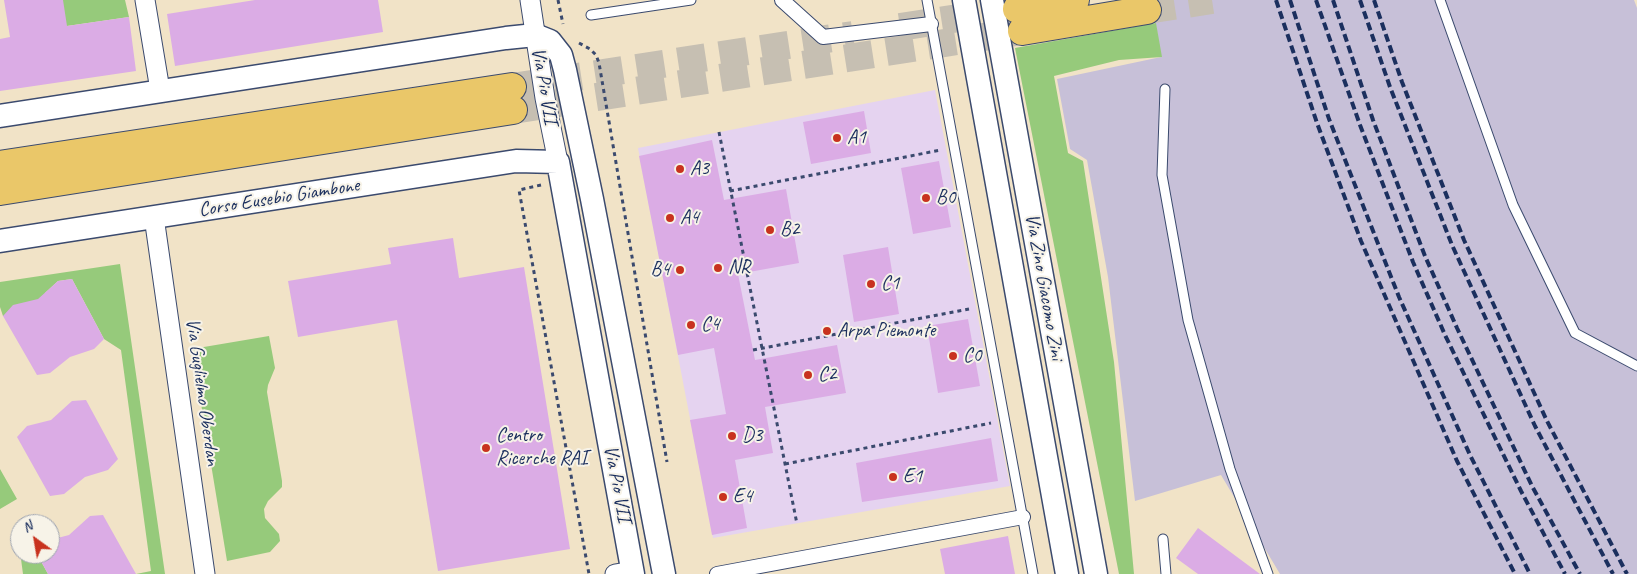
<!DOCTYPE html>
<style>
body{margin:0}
#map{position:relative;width:1637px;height:574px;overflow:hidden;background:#f1e3c7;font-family:Caveat,sans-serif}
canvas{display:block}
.north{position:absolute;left:10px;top:514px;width:50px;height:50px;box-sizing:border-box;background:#f7f3e8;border:1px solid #9fa5b1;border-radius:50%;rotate:328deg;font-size:14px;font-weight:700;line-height:20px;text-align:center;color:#1b2f5e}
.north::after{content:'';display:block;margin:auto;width:18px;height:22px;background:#c8321e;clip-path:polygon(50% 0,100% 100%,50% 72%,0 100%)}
</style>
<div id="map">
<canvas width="1637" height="574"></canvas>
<div class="north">N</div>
</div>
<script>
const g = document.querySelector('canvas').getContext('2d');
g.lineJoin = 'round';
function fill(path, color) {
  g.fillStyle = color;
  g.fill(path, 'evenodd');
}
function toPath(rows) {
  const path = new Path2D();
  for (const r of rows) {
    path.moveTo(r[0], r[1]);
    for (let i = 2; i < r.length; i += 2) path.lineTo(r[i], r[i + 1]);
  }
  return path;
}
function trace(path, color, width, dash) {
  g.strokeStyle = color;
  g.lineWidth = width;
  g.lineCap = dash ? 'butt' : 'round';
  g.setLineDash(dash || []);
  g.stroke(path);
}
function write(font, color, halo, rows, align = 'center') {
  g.font = font + ' Caveat,sans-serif';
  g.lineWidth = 4;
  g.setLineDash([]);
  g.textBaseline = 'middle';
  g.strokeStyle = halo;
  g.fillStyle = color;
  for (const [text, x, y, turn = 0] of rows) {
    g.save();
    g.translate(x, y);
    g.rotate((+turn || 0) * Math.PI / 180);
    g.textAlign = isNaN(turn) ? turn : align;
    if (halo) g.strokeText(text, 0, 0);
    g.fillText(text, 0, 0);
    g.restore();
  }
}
const built = toPath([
 [935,90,1010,486,713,538,638,148]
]);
const industrial = toPath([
 [1152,0,1634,0,1637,8,1637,574,1280,574,1221,475,1135,501,1108,277,1087,160,1070,149,1057,79,1161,57]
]);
const green = toPath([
 [63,0,125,0,129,17,53,28],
 [1156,23,1162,57,1119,60,1054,76,1068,153,1083,161,1114,362,1134,574,1119,574,1015,48],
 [120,264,165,574,136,574,151,571,121,350,104,339,72,279,58,281,45,293,53,314,3,316,0,307,0,282],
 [269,336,275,368,268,385,267,392,282,481,282,487,268,501,264,509,265,518,279,534,280,541,270,552,227,561,192,349],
 [0,469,17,499,0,509],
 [31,554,37,554,48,574,23,574,21,559]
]);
const building = toPath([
 [4,0,63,0,67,26,129,17,136,71,0,91,0,39,10,37],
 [255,0,378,0,383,32,175,66,167,14],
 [864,111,871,153,811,164,803,122],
 [712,140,724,200,786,189,799,263,738,274,755,360,837,345,846,393,765,407,773,453,735,460,747,528,712,535,690,420,726,414,714,348,678,355,639,156],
 [939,161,951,227,913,234,901,168],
 [453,238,459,278,524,267,570,549,438,571,397,320,298,337,288,281,391,264,388,248],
 [888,247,899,314,854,322,843,255],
 [72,279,104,339,94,349,70,357,50,373,37,375,3,316,13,305,38,299,58,281],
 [968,319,980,386,938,393,927,326],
 [86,400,118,459,108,470,85,477,64,494,50,496,17,437,27,426,51,420,72,401],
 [991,438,998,481,862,502,856,463],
 [103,515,136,574,48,574,37,554,50,554,50,540,69,535,90,516],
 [1198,528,1260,574,1198,574,1176,558],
 [1008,536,1015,574,945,574,940,549]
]);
const primaryTunnel = toPath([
 [1147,10,1212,0],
 [900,27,1017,9],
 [512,87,853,35],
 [513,110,1022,31]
]);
const path = toPath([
 [558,0,563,24],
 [579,43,590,49,596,55,599,63,667,462],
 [719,132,797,524],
 [541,185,519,190,589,574],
 [730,191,941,150],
 [753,350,969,309],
 [785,464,991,423]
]);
const service = toPath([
 [927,0,1033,574],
 [1440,0,1513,205,1575,333,1637,366],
 [591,15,691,0],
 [1165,89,1162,175,1188,320,1230,469,1268,574],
 [1163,539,1166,574]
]);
const pedestrian = toPath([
 [782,0,823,37,931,24],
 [717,574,1023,517]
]);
const minor = toPath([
 [145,0,160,90],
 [530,0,545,98,558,162],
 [154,217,205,574],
 [615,574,633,571]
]);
const tertiary = toPath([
 [964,0,1067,574],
 [992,0,1096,574],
 [0,116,506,38,535,35,550,41,561,55,565,70,592,199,664,574],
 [0,241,516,161,558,162,633,574]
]);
const primary = toPath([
 [1017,9,1075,0],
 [1022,31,1147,10],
 [0,165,512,87],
 [0,191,513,110]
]);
const rail = toPath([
 [1276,0,1317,123,1361,241,1457,461,1515,574],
 [1290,0,1329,119,1399,297,1470,455,1530,574],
 [1316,0,1360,125,1413,262,1445,335,1521,491,1565,574],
 [1333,0,1373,120,1425,256,1457,328,1532,486,1580,574],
 [1360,0,1390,87,1452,245,1535,426,1613,574],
 [1374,0,1402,82,1464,240,1547,421,1627,574]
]);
const markers = [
 [837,138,5,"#c8321e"],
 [680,169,5,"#c8321e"],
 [926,198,5,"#c8321e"],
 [670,218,5,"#c8321e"],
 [770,230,5,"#c8321e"],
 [718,268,5,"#c8321e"],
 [680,270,5,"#c8321e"],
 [871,284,5,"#c8321e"],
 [691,325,5,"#c8321e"],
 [827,331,5,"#c8321e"],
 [953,356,5,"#c8321e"],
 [808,375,5,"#c8321e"],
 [732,436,5,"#c8321e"],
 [486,448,5,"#c8321e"],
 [893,477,5,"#c8321e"],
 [723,497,5,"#c8321e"]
];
const streetNames = [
 ["Via Pio VII",544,86,80],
 ["Corso Eusebio Giambone",279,198,-9],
 ["Via Zino Giacomo Zini",1044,287,80],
 ["Via Guglielmo Oberdan",202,392,82],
 ["Via Pio VII",617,484,79]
];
const poiNames = [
 ["A1",847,138],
 ["A3",690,169],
 ["B0",936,198],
 ["A4",680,218],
 ["B2",780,230],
 ["NR",728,268],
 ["B4",670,270,"right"],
 ["C1",881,284],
 ["C4",701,325],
 ["Arpa Piemonte",837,331],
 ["C0",963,356],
 ["C2",818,375],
 ["Centro",496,436],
 ["Ricerche RAI",496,459],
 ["D3",742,436],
 ["E1",903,477],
 ["E4",733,497]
];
fill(built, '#e5d3f0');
fill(industrial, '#c7c0d8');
fill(green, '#96ca7b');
fill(building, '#dbace5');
trace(primaryTunnel, '#c6bfb2', 28, [28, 14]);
trace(service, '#3b4a6e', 11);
trace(pedestrian, '#3b4a6e', 16);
trace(minor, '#3b4a6e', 21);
trace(tertiary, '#3b4a6e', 25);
trace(primary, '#3b4a6e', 30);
trace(path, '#3b4a6e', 3, [4, 4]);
trace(service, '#fff', 9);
trace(pedestrian, '#fff', 14);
trace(minor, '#fff', 19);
trace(tertiary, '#fff', 22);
trace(primary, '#eac769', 28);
trace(rail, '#1b2f5e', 4, [8, 4]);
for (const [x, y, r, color] of markers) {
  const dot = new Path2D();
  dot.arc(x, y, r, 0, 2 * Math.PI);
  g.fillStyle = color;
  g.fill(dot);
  trace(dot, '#f7f3e8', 2);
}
write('20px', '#1b2f5e', '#f7f3e8', streetNames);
write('20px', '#1b2f5e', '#f7f3e8', poiNames, 'left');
</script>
